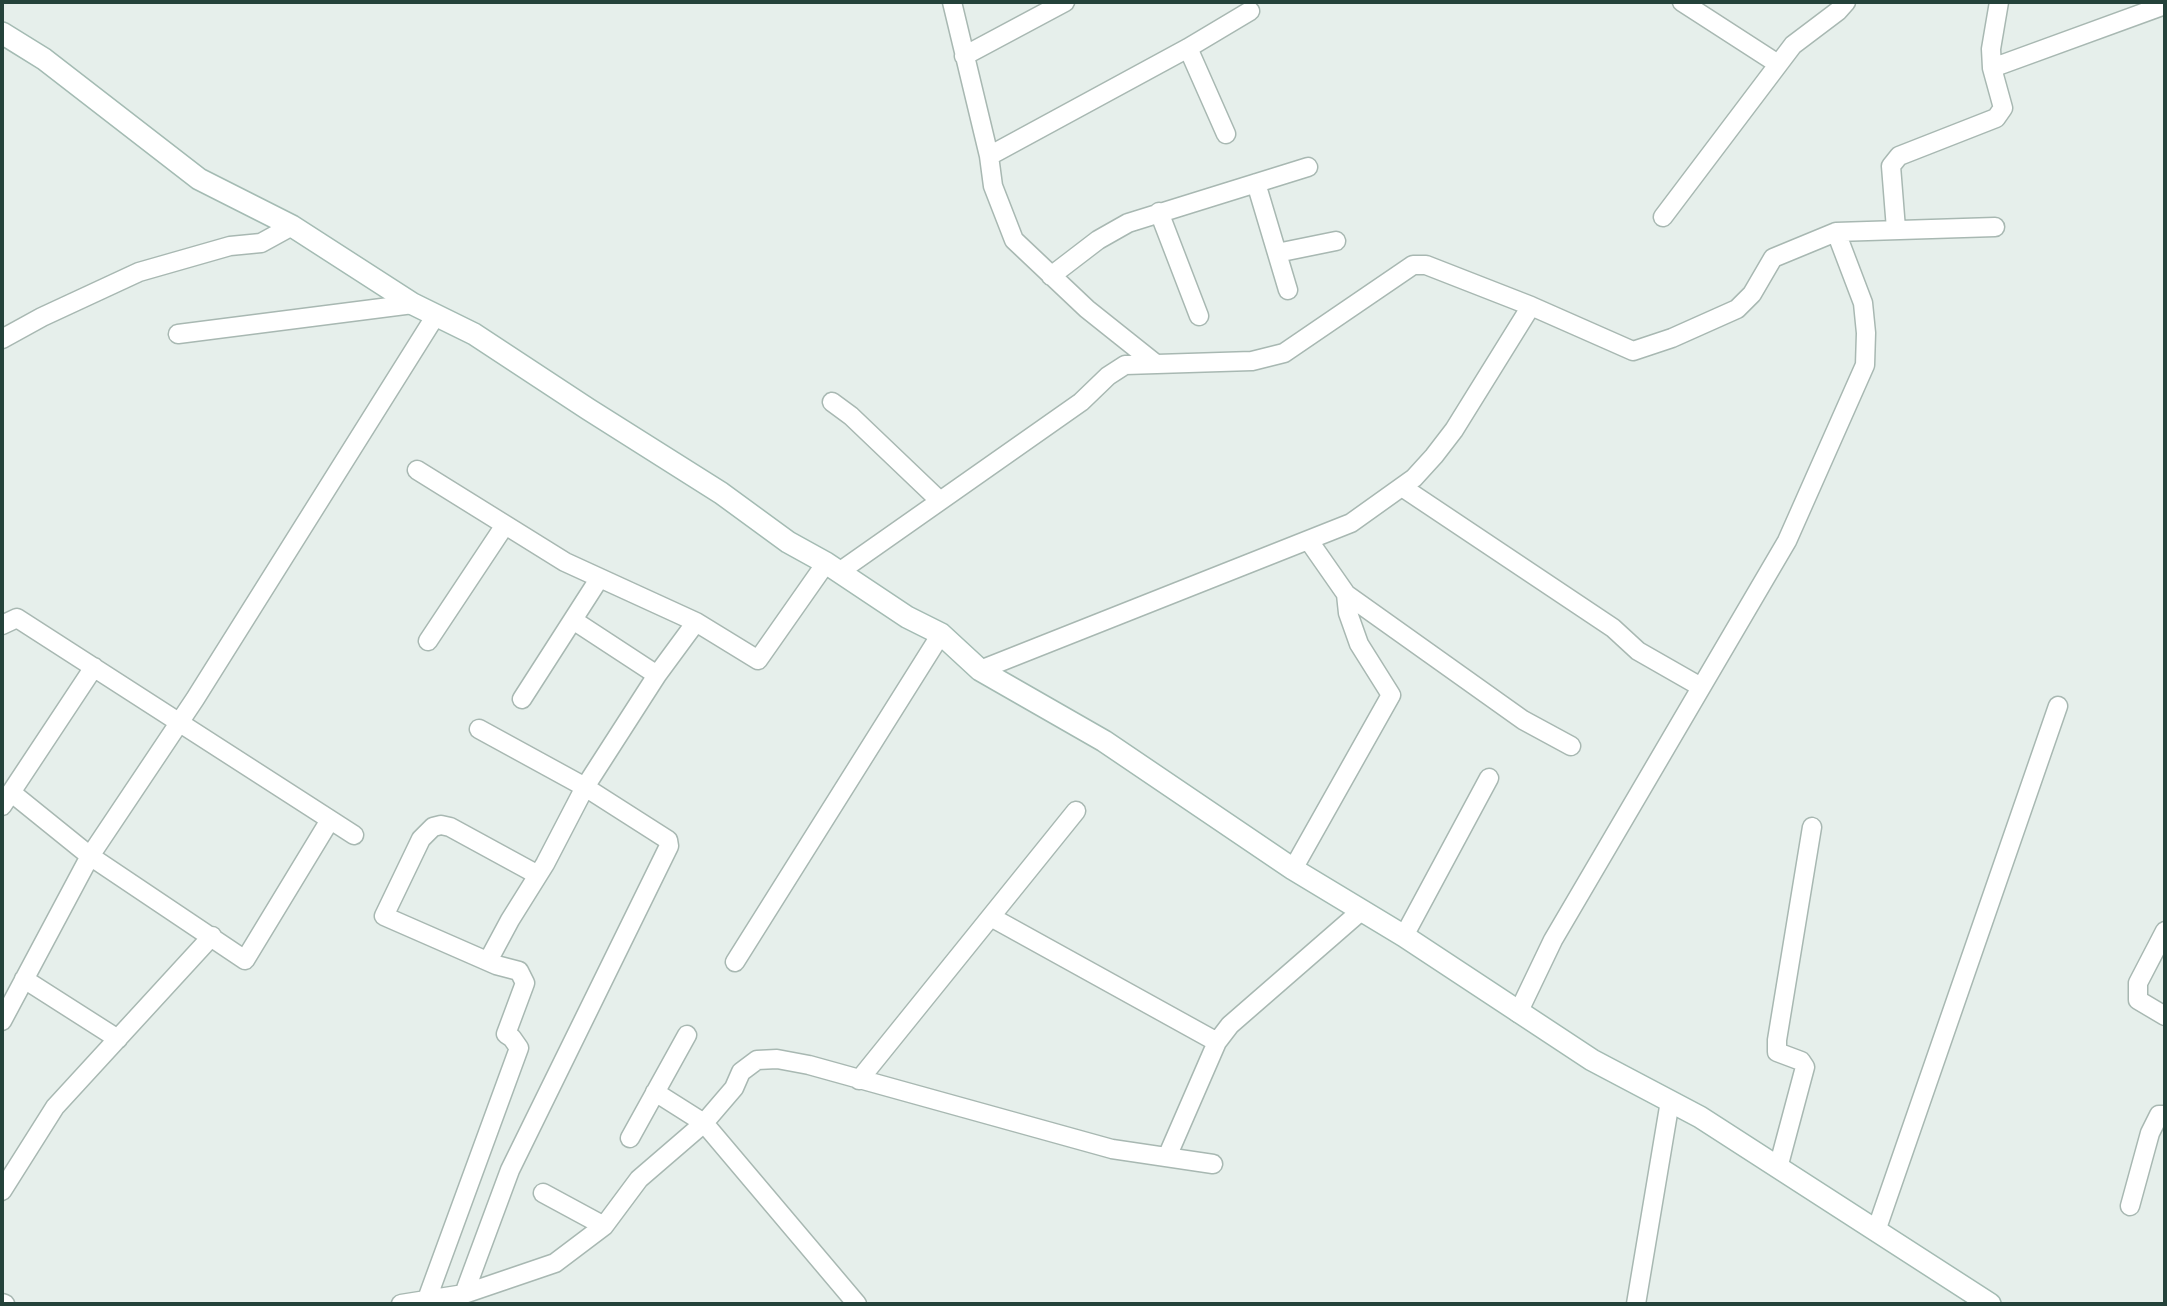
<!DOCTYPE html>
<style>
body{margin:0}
#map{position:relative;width:2167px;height:1306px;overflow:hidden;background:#e6efeb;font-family:"Golos Text",sans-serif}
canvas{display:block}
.frame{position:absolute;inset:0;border:4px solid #24423a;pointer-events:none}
</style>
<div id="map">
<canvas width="2167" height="1306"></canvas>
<div class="frame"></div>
</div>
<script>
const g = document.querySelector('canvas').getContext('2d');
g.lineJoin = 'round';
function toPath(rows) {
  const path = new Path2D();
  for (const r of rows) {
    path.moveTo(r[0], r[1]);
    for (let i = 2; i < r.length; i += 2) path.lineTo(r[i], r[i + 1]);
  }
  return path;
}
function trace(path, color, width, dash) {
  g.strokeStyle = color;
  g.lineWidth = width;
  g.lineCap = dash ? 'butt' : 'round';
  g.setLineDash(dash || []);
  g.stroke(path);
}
const street = toPath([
 [952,2,989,156,993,186,1014,240,1087,309,1156,364],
 [1682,2,1778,64],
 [1188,48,1226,134],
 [964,56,1065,2],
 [1992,68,2165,5],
 [989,156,1188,48,1250,11],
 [1256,183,1288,290],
 [1159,212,1199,316],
 [1663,217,1793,45,1838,11,1846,2],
 [1896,229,1891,166,1899,156,1996,118,2003,108,1992,68,1991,49,1999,2],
 [1277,253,1336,241],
 [1051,276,1098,240,1128,223,1308,167],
 [178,334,413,304],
 [2,339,42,317,139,272,230,246,261,243,292,226],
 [832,402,851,416,939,500],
 [417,470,565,562,696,622,758,660,826,563],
 [1402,487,1613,628,1638,651,1701,687],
 [1309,541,1346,594,1523,720,1571,746],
 [839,572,1081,402,1108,376,1125,365,1252,361,1284,353,1413,265,1426,265,1531,306,1633,351,1672,338,1737,309,1752,294,1773,258,1836,232,1995,227],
 [573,620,657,675],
 [2,625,17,618,354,835],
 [428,641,505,525],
 [980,670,1351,523,1414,478,1434,456,1454,430,1531,306],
 [522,699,599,579],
 [12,793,90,856,245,960,330,820],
 [2,806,94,667],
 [1293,869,1391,695,1359,644,1348,613,1346,594],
 [991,917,1217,1042],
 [2165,931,2138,983,2138,1000,2165,1016],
 [1404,936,1489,778],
 [488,961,510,920,545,864,585,787,657,675,696,622],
 [735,962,941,634],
 [24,979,118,1039],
 [1518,1013,1553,940,1787,541,1865,365,1866,333,1863,303,1836,232],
 [2,1021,90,856,195,699,436,315],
 [859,1080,1076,811],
 [655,1092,704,1123,857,1304],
 [630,1138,687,1035],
 [1167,1157,1217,1042,1230,1025,1361,911],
 [1778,1168,1805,1067,1801,1061,1777,1052,1777,1040,1812,827],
 [2,1191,55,1107,212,936],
 [543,1193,604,1226],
 [2130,1206,2150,1133,2159,1115,2165,1115],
 [1876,1231,2058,706],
 [464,1294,510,1170,669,846,668,840,585,787,479,729],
 [2,1303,5,1304],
 [401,1304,464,1294,555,1263,604,1226,639,1179,704,1123,734,1088,741,1072,757,1060,777,1059,809,1065,1112,1149,1213,1164],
 [431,1304,427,1299,519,1048,512,1038,506,1034,525,983,519,971,496,965,384,916,421,839,433,827,441,825,450,827,538,875],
 [1636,1304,1670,1101]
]);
const secondary = toPath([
 [2,33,44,59,199,179,292,226,413,304,474,334,588,409,721,493,788,542,826,563,907,617,941,634,980,670,1104,741,1293,869,1404,936,1592,1060,1700,1117,1990,1304]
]);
trace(street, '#a8b8b2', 21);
trace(secondary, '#a4bbb3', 24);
trace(street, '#fff', 18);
trace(secondary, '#fff', 21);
</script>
